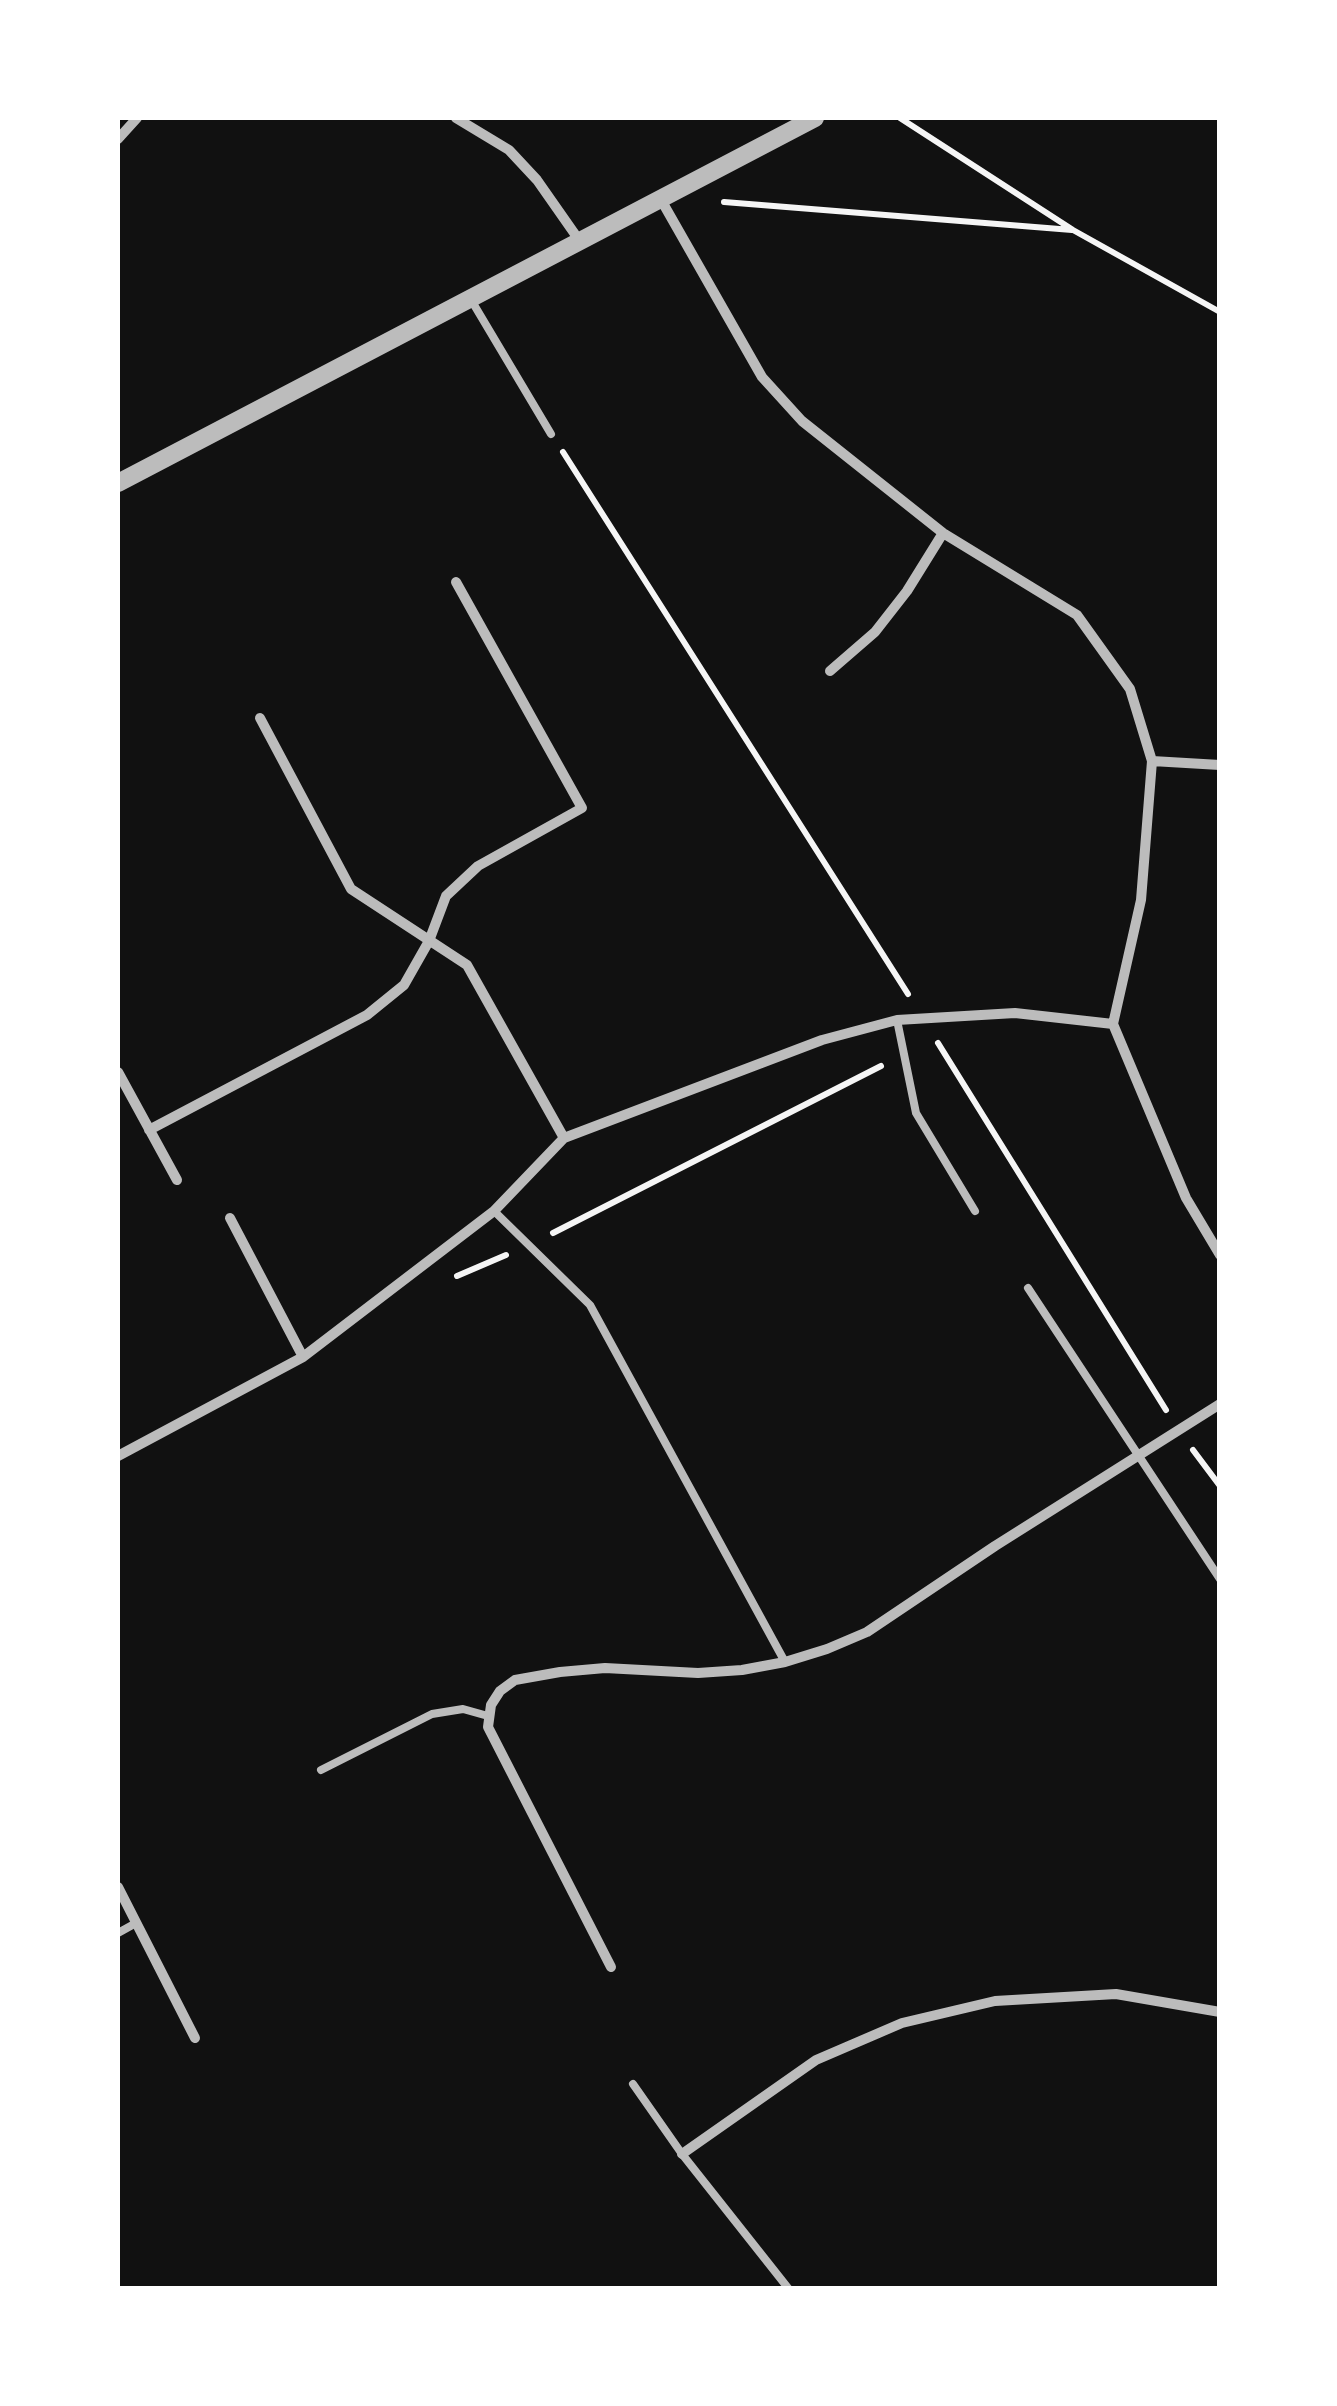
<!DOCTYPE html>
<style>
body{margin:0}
#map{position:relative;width:1337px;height:2406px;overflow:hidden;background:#111;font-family:"DejaVu Sans",sans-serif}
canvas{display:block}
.frame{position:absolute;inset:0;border:120px solid #fff;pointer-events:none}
</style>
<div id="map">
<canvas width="1337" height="2406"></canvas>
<div class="frame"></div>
</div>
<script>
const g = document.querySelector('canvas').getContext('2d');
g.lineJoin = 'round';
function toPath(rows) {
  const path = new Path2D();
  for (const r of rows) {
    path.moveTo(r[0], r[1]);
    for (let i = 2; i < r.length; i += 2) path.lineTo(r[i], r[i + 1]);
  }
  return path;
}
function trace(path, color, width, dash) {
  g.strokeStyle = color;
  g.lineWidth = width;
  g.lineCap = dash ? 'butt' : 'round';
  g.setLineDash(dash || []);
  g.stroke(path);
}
const path = toPath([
 [900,118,1073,230,1220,312],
 [724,202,1072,230],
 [563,452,908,994],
 [938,1043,1166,1410],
 [553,1233,881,1066],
 [457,1276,506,1255],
 [1193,1450,1220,1486]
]);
const service = toPath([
 [470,298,551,434],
 [897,1020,916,1113,975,1211],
 [494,1211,590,1305,785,1662],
 [1028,1288,1220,1579],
 [321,1770,432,1714,463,1709,488,1716],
 [118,1933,136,1923],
 [633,2084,682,2154,788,2288]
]);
const minor = toPath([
 [456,118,509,150,537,180,579,240],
 [118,139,137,118],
 [660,198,762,377,802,421,943,533,1077,615,1130,689,1152,761,1141,900,1113,1024],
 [830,671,875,632,907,591,943,533],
 [260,718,351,889,467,965,564,1138],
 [1152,761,1220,765],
 [1113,1024,1186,1198,1220,1255],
 [118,1072,177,1180],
 [149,1130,367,1015,404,985,429,941,446,896,478,866,582,808,456,582],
 [230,1218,303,1357],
 [118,1456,303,1357,494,1211,564,1138,822,1040,897,1020,1015,1013,1113,1024],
 [118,1887,195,2038],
 [611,1967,488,1727,491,1705,500,1691,515,1680,560,1672,605,1668,698,1673,742,1670,785,1662,827,1649,867,1632,995,1546,1220,1404],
 [682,2154,816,2060,902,2023,995,2001,1116,1994,1220,2012]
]);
const tertiary = toPath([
 [118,483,815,118]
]);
trace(path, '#f5f5f5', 6);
trace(service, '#bcbcbc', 8);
trace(minor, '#bcbcbc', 10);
trace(tertiary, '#bcbcbc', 18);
</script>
